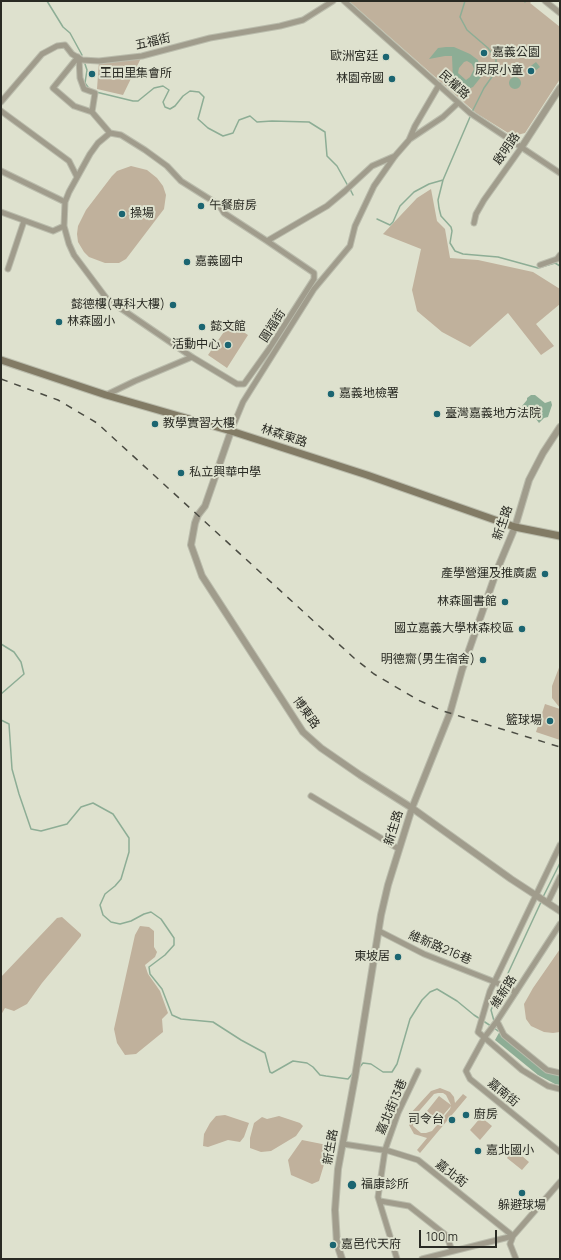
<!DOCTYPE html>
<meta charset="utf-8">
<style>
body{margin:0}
#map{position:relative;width:561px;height:1260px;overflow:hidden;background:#dee1ce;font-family:Manrope,sans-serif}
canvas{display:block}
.frame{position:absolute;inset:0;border:2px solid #292a23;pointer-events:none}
.scale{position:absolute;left:419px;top:1230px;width:78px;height:18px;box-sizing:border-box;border:2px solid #292a23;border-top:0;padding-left:5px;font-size:12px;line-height:14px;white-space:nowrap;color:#292a23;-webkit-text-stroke:3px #dee1ce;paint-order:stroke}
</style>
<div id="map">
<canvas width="561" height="1260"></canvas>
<div class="frame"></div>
<div class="scale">100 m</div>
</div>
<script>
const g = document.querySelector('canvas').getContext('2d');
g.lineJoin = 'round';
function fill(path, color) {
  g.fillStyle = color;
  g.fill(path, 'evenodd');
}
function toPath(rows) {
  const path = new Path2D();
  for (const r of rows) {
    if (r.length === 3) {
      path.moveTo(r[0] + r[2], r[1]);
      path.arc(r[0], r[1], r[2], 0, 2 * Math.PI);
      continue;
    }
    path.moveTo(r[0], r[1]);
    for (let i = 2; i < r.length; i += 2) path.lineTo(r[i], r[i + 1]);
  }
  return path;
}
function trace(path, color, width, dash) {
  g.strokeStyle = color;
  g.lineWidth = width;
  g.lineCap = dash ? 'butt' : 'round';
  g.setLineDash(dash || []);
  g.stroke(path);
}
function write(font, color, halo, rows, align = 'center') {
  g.font = font + ' Manrope,"Noto Sans TC",sans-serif';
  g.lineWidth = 4;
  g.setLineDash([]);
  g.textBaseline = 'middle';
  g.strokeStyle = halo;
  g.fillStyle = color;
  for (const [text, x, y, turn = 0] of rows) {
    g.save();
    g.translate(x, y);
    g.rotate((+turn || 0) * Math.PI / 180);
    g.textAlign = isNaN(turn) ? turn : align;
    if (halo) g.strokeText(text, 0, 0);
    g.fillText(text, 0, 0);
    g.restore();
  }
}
const green = toPath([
 [349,1,532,1,530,3,560,27,560,79,525,133,513,136,476,113],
 [142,56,123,95,97,89,99,61],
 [131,166,147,170,157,178,163,186,166,195,164,209,126,259,119,263,105,263,89,257,84,252,78,242,77,234,78,226,86,210,112,176,117,171],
 [431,189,437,221,445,229,450,258,478,260,533,272,560,289,560,304,536,324,554,346,541,355,508,313,470,347,442,332,417,311,412,290,421,249,383,234,417,198],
 [230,323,248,335,227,368,208,355],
 [560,665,559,687,560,708,552,698,552,686],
 [545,704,560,709,560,740,536,732],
 [62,917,81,934,81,936,42,983,27,1004,14,1011,5,1008,1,1015,1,977,57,918],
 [140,926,149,927,154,931,154,947,157,952,155,957,145,965,148,974,160,991,168,1013,162,1019,163,1032,136,1054,125,1055,117,1043,114,1029,135,935],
 [560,949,560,1032,553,1033,544,1032,531,1026,526,1019,524,1004,533,988],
 [440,1088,450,1092,454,1097,455,1103,463,1094,467,1097,420,1153,417,1150,427,1138,414,1134,409,1125,409,1115,431,1091],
 [438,1093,443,1093,446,1095,451,1105,439,1096,427,1111,438,1121,451,1106,450,1109,432,1131,426,1133,421,1133,413,1126,414,1117,434,1094],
 [225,1115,249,1123,244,1137,240,1142,228,1140,208,1147,203,1146,204,1134,210,1123,216,1116],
 [279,1116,300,1123,303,1126,296,1136,271,1151,261,1152,250,1148,250,1138,254,1123,262,1117,267,1119],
 [481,1117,492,1126,480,1140,470,1130],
 [302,1140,327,1145,329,1148,319,1181,312,1184,291,1175,288,1160],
 [514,1149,529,1162,522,1170,507,1158]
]);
const water = toPath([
 [446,47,454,47,470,54,478,60,481,77,473,87,466,90,459,89,453,81,452,56,445,56,429,59,438,48],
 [467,61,472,64,474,69,470,77,466,80,458,73,459,68,464,62],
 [536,62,540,67,531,74,527,69],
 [515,83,6],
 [531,395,535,395,545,403,551,401,552,405,548,417,544,418,539,423,536,419,528,418,523,409,522,406,527,400,527,398],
 [500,1031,546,1072,560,1076,560,1085,555,1084,538,1075,495,1040]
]);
const stream = toPath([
 [47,1,63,27,70,33,82,55],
 [465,1,460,17,467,30,488,48,496,59,496,71,484,88,473,110,443,180,438,200,439,208,441,216,451,227,452,231,450,243,455,251,463,254,498,257,538,268,555,263,560,266],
 [524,1,525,2],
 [85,64,87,70,85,83,90,90],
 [96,92,133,101,138,101,154,88,163,86,169,90,163,102,165,107,170,109,175,106,183,96,190,91,199,92,204,97,198,119,208,128,223,136,233,133,239,120,250,116,257,122,272,121,309,122,325,132,327,156,337,166,348,186],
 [350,189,353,195],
 [377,219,390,225,393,222,400,206,414,192,429,184,443,180],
 [1,644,14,652,21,662,24,674,1,694],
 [1,720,9,724,12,769,19,794,31,829,41,831,67,824,81,807,93,803,113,814,129,838,129,852,121,879,115,886,105,894,100,905,103,915,111,922,120,924,131,921,144,914,151,912,161,919,174,938,174,945,165,955,149,967,150,974,162,989,172,1015,181,1019,213,1022,241,1040,265,1053,270,1072,272,1073,293,1061,307,1063,313,1067,320,1075,326,1076,348,1079,353,1073],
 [543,897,560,863],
 [503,984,542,900],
 [494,1021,491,1010,501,987],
 [494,1028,498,1031],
 [359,1068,363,1063,371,1064,383,1072,392,1072,397,1064,410,1019,422,1000,430,992,437,989,457,1001,474,1015,491,1026]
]);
const minor = toPath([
 [344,1,470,113,560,173],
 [545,1,560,13],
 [78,57,53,88,74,106,92,112],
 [79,58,80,78,84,89,95,93,92,112,110,133],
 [1,102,42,54,57,46,65,45,72,54,82,60,99,61,142,56,210,38,280,26,303,20,333,1],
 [1,111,69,161,77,177],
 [410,139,443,117,458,103],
 [1,171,65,202,69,192,90,154,98,143,110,133,121,135,145,150,167,166,181,181,219,205,224,213,267,241],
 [65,202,64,226,69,244,74,255,107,299,192,357,237,384,244,384,269,349,314,279,314,273,267,241,327,206,345,191,372,166,395,156],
 [1,212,53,231,64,226],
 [474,223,476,214,484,200,521,148],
 [540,265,557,259,560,255],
 [8,269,24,221],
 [106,395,135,381,192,357],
 [231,431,243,402,314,289,350,246,355,226,374,186,395,156,409,140,415,126,439,85],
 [311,796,399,849],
 [560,845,490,991,478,1032,522,1070,548,1086,560,1089],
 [548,902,560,877],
 [560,924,497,1021,484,1038,466,1071,470,1079,560,1152],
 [379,931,424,954,495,982,516,992],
 [497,1021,504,1035,547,1070,560,1073],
 [343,1144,389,1151,418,1160,513,1236],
 [380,1201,409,1206,447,1236,452,1251],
 [397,1259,378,1197,385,1150,398,1113,418,1071],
 [422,1259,513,1236],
 [516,1259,510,1244,513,1236,560,1182]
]);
const tertiary = toPath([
 [521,148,560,88],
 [231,431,205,506,198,515,195,523,191,545,202,576,303,732,321,748,360,775,412,808,511,879,560,911],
 [342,1259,337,1244,335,1210,338,1169,355,1077,381,915,388,885,412,808,450,713,462,670,497,570,515,527,529,480,543,453,560,427]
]);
const secondary = toPath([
 [1,360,106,395,231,431,367,475,515,527,560,536]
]);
const rail = toPath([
 [1,379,58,400,97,423,354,658,374,674,418,700,443,711,560,747]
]);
const markers = [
 [484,53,4,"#1b6571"],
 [386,57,4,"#1b6571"],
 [531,71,4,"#1b6571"],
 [92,74,4,"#1b6571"],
 [392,79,4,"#1b6571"],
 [201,206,4,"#1b6571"],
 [122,214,4,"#1b6571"],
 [187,262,4,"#1b6571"],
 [173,305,4,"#1b6571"],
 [59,322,4,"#1b6571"],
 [202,327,4,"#1b6571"],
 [228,345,4,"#1b6571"],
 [331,394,4,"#1b6571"],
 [437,414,4,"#1b6571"],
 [155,424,4,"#1b6571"],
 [181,473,4,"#1b6571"],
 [545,574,4,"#1b6571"],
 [505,602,4,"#1b6571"],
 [522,629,4,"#1b6571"],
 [483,660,4,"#1b6571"],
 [550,721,4,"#1b6571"],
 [398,957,4,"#1b6571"],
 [466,1115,4,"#1b6571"],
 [452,1120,4,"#1b6571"],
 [478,1151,4,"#1b6571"],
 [352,1185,5,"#1b6571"],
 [522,1193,4,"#1b6571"],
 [333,1245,4,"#1b6571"]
];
const streetNames = [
 ["五福街",153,42,-13],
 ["民權路",454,85,42],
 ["啟明路",507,149,-55],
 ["圓福街",273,326,-57],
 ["林森東路",284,436,18],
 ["新生路",503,523,-71],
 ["博東路",306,713,54],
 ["新生路",394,828,-72],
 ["維新路216巷",440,948,23],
 ["維新路",504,992,-57],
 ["嘉南街",503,1093,39],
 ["嘉北街13巷",392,1107,-67],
 ["新生路",331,1147,-80],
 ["嘉北街",451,1174,38]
];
const poiNames = [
 ["嘉義公園",492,53],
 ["歐洲宮廷",378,57,"right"],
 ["尿尿小童",523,71,"right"],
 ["王田里集會所",100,74],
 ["林園帝國",384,79,"right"],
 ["午餐廚房",209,206],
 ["操場",130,214],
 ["嘉義國中",195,262],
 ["懿德樓(專科大樓)",165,305,"right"],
 ["林森國小",67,322],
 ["懿文館",210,327],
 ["活動中心",220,345,"right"],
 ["嘉義地檢署",339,394],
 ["臺灣嘉義地方法院",445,414],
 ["教學實習大樓",163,424],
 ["私立興華中學",189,473],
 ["產學營運及推廣處",537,574,"right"],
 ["林森圖書館",497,602,"right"],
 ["國立嘉義大學林森校區",514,629,"right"],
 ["明德齋(男生宿舍)",475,660,"right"],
 ["籃球場",542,721,"right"],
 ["東坡居",390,957,"right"],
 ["廚房",474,1115],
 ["司令台",444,1120,"right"],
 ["嘉北國小",486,1151],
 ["福康診所",361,1185],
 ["躲避球場",522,1206,"center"],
 ["嘉邑代天府",341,1245]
];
fill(green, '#c0b19c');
fill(water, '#8dad95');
trace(stream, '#8dad95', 1.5);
trace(minor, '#babcac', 7);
trace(tertiary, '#babcac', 8);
trace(secondary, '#babcac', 9);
trace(minor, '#a09c8c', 5);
trace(tertiary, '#a09c8c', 6);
trace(secondary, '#827b65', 7);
trace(rail, '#4b4c43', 1.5, [7, 7]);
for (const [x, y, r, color] of markers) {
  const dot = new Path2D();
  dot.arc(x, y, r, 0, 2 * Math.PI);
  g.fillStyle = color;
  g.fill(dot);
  trace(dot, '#dee1ce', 1.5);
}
write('12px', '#292a23', '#dee1ce', streetNames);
write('12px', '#292a23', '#dee1ce', poiNames, 'left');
</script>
